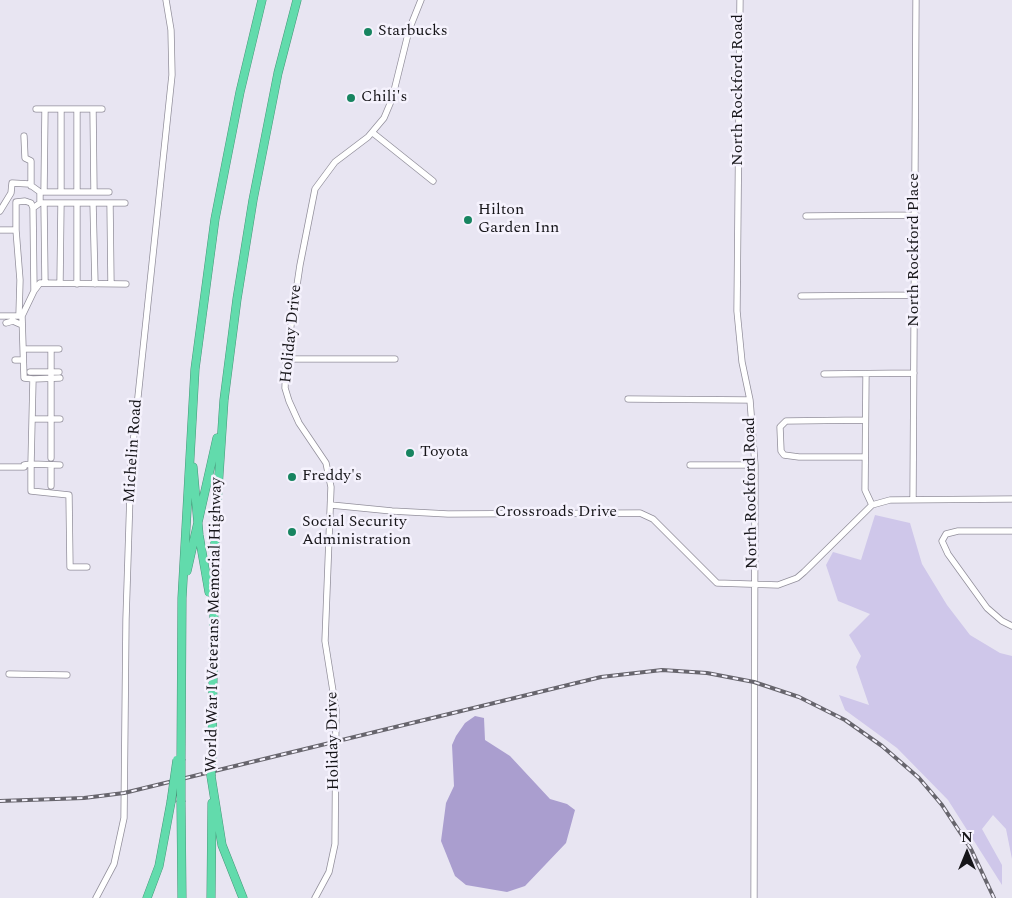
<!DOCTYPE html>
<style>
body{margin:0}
#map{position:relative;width:1012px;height:898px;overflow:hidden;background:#e8e5f2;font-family:Spectral,serif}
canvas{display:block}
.north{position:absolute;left:942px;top:828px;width:50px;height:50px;-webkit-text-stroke:4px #f5f2fd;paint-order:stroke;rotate:0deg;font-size:14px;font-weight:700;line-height:20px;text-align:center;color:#161519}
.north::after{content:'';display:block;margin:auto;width:18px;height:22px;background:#161519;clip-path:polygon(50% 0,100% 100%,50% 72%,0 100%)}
</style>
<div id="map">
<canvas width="1012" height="898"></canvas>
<div class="north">N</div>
</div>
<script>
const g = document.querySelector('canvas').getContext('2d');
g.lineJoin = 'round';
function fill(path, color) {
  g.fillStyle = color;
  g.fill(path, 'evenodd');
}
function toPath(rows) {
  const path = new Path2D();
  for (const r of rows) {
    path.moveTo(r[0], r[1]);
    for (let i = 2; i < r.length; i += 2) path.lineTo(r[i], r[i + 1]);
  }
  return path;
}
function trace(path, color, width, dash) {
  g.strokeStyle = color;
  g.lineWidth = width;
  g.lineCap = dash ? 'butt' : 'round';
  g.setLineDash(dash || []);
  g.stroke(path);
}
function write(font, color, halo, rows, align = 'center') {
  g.font = font + ' Spectral,serif';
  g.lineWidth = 5;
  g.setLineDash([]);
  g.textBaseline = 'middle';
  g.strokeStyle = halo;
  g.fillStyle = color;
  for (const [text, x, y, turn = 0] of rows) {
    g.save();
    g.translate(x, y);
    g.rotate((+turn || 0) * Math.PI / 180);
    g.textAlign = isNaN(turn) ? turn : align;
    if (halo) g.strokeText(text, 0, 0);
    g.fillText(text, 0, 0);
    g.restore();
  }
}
const green = toPath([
 [875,515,910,523,922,564,947,605,970,635,1000,653,1012,656,1012,859,1006,829,993,815,982,829,1002,865,1002,885,948,800,897,748,845,710,839,695,869,705,856,667,861,656,849,635,870,614,838,601,826,565,833,552,861,560]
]);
const water = toPath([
 [475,716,484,718,485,740,510,756,550,799,567,804,575,810,566,843,525,886,507,892,466,885,455,876,441,841,446,803,454,786,452,745,456,736,465,723]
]);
const minor = toPath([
 [740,0,737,311,742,362,750,400,755,465,754,898],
 [36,109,102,109],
 [77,109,77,191],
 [93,109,94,192],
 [373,133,433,181],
 [24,136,25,158,31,161,31,186],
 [42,192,109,192],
 [44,192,45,109],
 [61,192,61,109],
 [40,203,44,203,45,283],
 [44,203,125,203],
 [93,203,95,284],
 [110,203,111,284],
 [0,211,11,193,12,183,29,184,40,192,40,203,33,208,34,291,22,316,0,316],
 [806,216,916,215],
 [0,230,16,230,16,202,25,201,31,203,33,208],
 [16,230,20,280,19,315],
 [60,283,61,203],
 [77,284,77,203],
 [34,291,40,283,126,284],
 [801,296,915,295],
 [6,323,13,321,22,325],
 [23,349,59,349],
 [286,359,395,359],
 [15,360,23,360],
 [30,372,59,372],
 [824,374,914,373],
 [866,374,865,490,872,505],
 [33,379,60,378],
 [628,399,750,400],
 [33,419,60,419],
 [865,457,799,457,784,455,781,451,780,427,786,421,865,420],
 [51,458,51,349],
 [60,465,31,464,31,491,69,495,70,567,87,567],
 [690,465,755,465],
 [0,467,24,467,24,465,31,464,33,379,24,378,22,316],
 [51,486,51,465],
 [913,499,916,0],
 [331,505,392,511,448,514,640,513,653,519,717,583,778,585,797,578,804,572,872,505,890,500,1012,499],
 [1012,531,958,531,946,534,942,541,948,554,987,608,1002,621,1012,626],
 [9,674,67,675],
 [96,898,114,864,124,818,126,619,131,463,172,75,171,30,166,0],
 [315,898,329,872,335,844,336,710,325,641,331,487,326,463,299,423,289,401,285,388,286,359,300,265,315,189,335,162,368,137,384,118,392,99,409,30,421,0]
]);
const highway = toPath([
 [193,467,199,535,209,592],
 [187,571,217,438],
 [212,751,215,534,224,400,237,299,253,200,278,73,297,0],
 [181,759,182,598,195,369,215,219,240,92,262,0],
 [211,776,222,845,243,898],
 [181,802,182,898],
 [147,898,159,866,171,802],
 [211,898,212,803]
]);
const rail = toPath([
 [0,801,84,798,124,793,601,677,662,670,707,673,754,682,799,697,845,720,882,746,919,778,942,805,971,849,994,898]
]);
const highwayBridge = toPath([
 [181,759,181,802],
 [211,776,212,751],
 [171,802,177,760]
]);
const markers = [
 [368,32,5,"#178460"],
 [351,98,5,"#178460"],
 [468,220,5,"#178460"],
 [410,453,5,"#178460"],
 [292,477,5,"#178460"],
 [292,532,5,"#178460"]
];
const poiNames = [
 ["Starbucks",378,32],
 ["Chili's",361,98],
 ["Hilton",478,211],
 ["Garden Inn",478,229],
 ["Toyota",420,453],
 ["Freddy's",302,477],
 ["Social Security",302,523],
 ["Administration",302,541]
];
const streetNames = [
 ["North Rockford Road",739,90,-90],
 ["North Rockford Place",915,250,-90],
 ["Holiday Drive",292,334,-84],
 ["Michelin Road",134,451,-86],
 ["North Rockford Road",752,493,-91],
 ["Crossroads Drive",556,513],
 ["World War I Veterans Memorial Highway",215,625,-89],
 ["Holiday Drive",334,741,-91]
];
fill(green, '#cfc7ea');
fill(water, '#aa9ecf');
trace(minor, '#928f9b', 7);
trace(highway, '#479679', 9);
trace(minor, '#fff', 5.5);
trace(highway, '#62dbac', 8);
trace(rail, '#67656d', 4);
trace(rail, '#f5f2fd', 2, [5.5]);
trace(highwayBridge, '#479679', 9, []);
trace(highwayBridge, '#62dbac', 8);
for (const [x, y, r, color] of markers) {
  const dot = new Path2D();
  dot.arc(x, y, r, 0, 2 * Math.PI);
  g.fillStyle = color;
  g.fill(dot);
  trace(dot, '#f5f2fd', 2);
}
write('16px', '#161519', '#f5f2fd', poiNames, 'left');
write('16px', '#161519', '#f5f2fd', streetNames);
</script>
